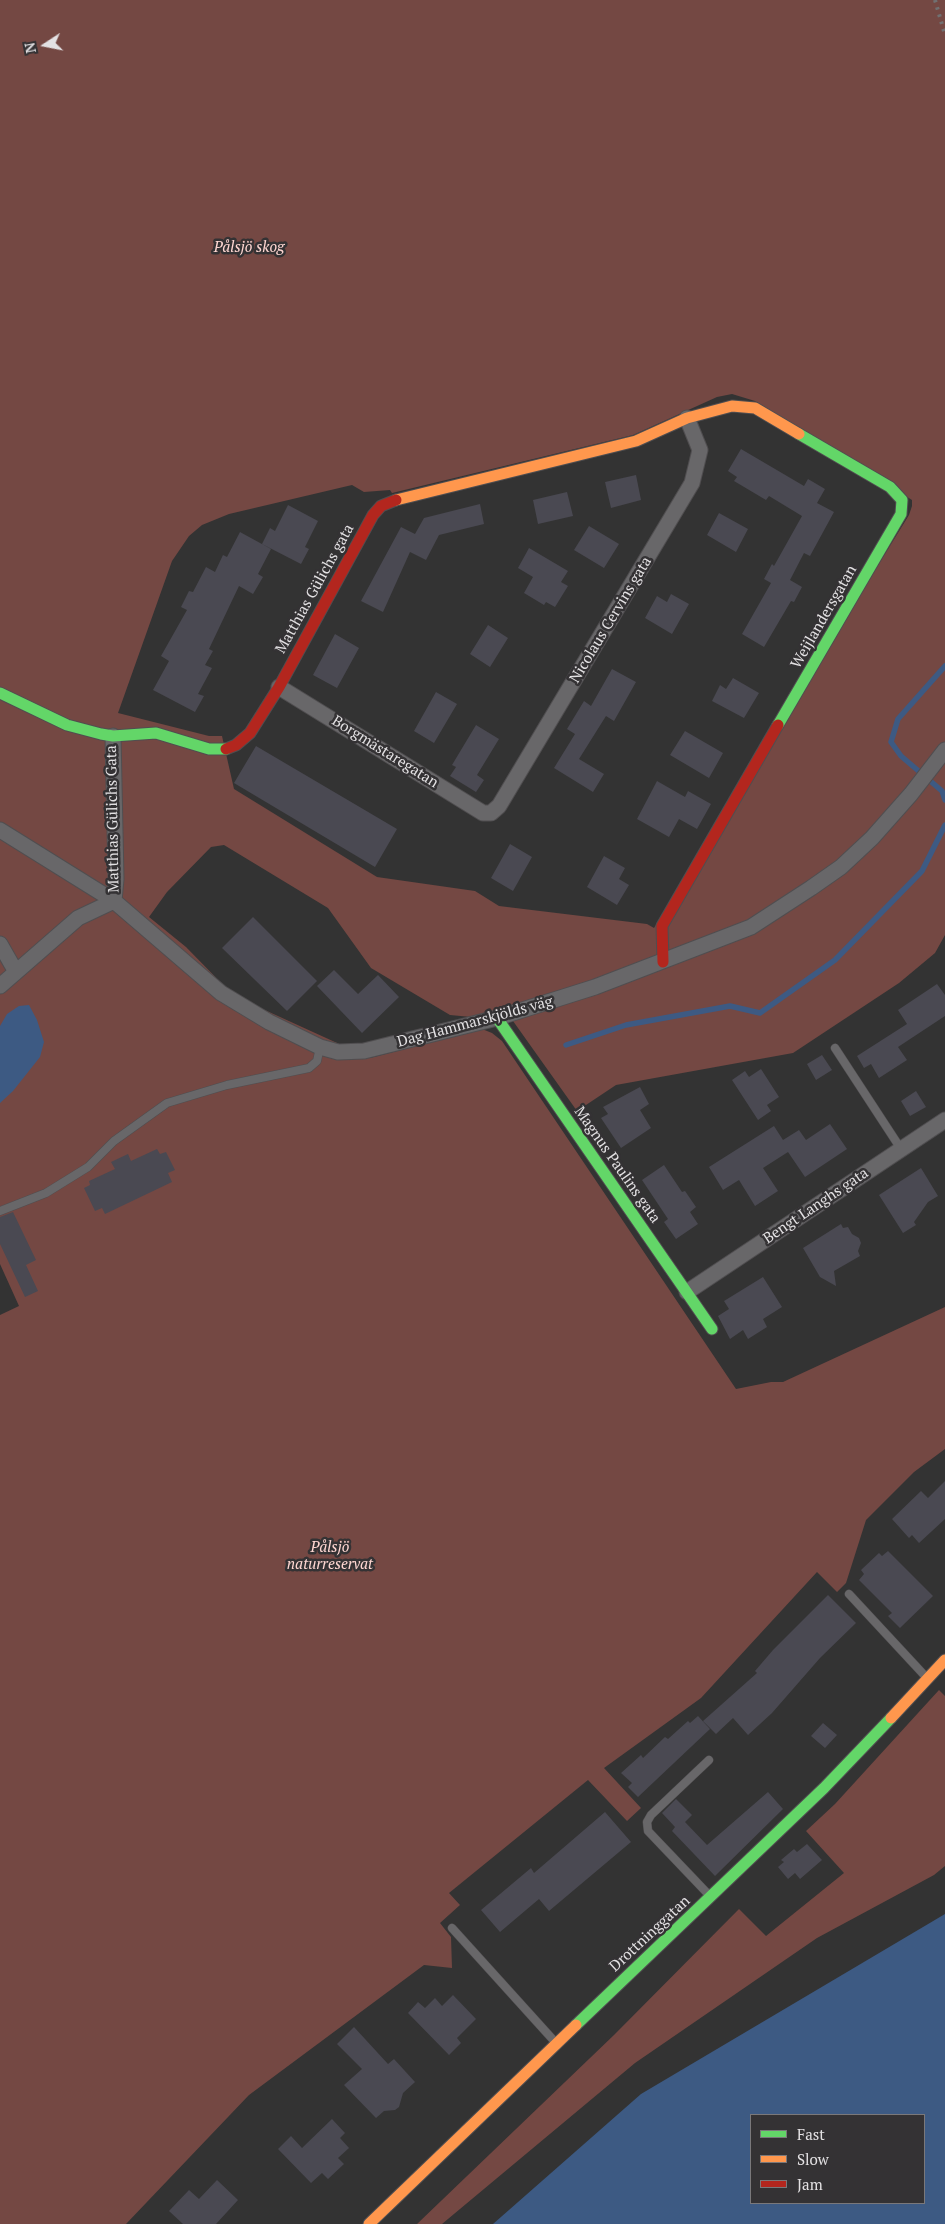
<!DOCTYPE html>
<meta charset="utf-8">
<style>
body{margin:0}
#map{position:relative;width:945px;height:2224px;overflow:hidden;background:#333;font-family:"PT Serif",serif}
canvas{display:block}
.legend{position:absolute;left:750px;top:2114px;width:175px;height:90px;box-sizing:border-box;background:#343234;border:1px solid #7a787a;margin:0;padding:6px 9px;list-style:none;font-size:15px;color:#e3e1e3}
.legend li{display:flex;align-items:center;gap:10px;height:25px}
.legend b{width:25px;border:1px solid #7a787a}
.north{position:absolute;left:20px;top:20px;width:50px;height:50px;-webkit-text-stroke:4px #343234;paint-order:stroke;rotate:259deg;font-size:14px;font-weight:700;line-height:20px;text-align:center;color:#e3e1e3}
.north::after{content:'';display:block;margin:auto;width:18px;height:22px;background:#e3e1e3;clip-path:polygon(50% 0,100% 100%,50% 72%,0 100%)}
</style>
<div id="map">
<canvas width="945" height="2224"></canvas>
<ul class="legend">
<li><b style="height:6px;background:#63d668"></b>Fast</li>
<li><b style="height:6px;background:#ff974d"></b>Slow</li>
<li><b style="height:6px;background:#b3261e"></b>Jam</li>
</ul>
<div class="north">N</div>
</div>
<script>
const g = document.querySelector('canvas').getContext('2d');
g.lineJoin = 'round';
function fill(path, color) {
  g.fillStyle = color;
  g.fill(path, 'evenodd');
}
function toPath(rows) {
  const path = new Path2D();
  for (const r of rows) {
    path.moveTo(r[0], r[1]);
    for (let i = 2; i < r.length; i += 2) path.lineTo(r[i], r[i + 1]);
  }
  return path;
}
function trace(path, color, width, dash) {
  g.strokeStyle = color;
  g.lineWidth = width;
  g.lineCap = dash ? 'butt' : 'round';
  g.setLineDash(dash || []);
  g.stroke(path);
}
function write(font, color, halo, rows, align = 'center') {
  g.font = font + ' "PT Serif",serif';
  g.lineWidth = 5;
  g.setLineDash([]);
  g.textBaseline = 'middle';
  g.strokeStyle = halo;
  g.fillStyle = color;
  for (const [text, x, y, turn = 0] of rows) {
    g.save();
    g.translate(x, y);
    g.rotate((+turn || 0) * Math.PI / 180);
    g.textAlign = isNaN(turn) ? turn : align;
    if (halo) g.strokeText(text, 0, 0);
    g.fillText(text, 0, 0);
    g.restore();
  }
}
const green = toPath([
 [0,0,945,0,945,935,935,953,899,983,793,1053,616,1085,577,1111,513,1021,450,1015,371,968,328,908,224,845,211,847,167,892,149,917,186,947,234,996,370,1058,482,1029,492,1033,502,1041,736,1389,771,1382,783,1382,945,1307,945,1449,914,1472,866,1520,846,1583,837,1592,817,1572,701,1698,604,1768,641,1808,627,1821,588,1780,449,1893,460,1905,440,1923,451,1937,452,1968,424,1965,249,2095,126,2224,0,2224,0,1315,19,1306,0,1264],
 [732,394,755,401,912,500,912,506,909,515,654,928,647,924,499,906,475,891,377,877,234,789,222,736,209,736,118,713,172,561,189,536,202,525,229,514,352,485,364,492,390,490,392,493,633,435,717,397],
 [939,1690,945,1696,945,1866,934,1875,817,1938,635,2063,442,2224,417,2224,614,2035,739,1909,766,1936,844,1873,806,1831,835,1804]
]);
const water = toPath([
 [29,1005,37,1020,44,1042,40,1057,13,1091,0,1103,0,1026,7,1014,19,1006],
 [945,1914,945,2224,493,2224,641,2094],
 [924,2115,924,2203,751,2203,751,2115]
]);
const stream = toPath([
 [945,666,898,719,891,742,901,756,942,791,945,800],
 [566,1045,626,1025,730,1006,760,1013,835,960,922,871,945,825]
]);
const building = toPath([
 [741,449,804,486,808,479,825,489,817,503,834,512,810,556,804,553,790,580,802,587,794,602,791,601,764,647,742,634,771,583,764,579,772,564,774,566,802,516,769,496,766,500,734,481,737,477,728,471],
 [636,475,641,500,611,508,605,482],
 [567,492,573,516,538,524,533,500],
 [480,504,484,524,439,535,426,560,410,552,383,612,361,601,401,527,415,534,424,518],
 [288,505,318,521,305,547,309,549,301,564,262,544,270,528,275,531],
 [719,513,748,529,736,552,707,535],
 [589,526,619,544,604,568,574,550],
 [240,532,271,549,258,574,263,577,253,594,239,586,209,649,213,651,205,665,212,668,198,694,204,696,195,712,153,690,169,661,161,656,187,610,181,607,189,591,193,592,206,567,215,572,223,555,227,557],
 [529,548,568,571,561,582,568,586,555,607,546,602,544,605,524,593,533,577,518,568],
 [671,594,689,604,672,634,645,618,657,596,667,602],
 [488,625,508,638,490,667,470,654],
 [335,634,359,648,337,688,313,675],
 [612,669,636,682,614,721,606,716,579,759,604,774,593,792,554,768,575,734,567,729,584,701,591,706],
 [733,678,759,693,744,718,712,701,720,685,726,689],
 [436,692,457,704,434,743,414,731],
 [476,725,499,739,477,775,484,780,476,792,450,776,456,767,452,765],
 [685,731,723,753,709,778,670,755],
 [256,746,397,829,375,867,234,783],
 [657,781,685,797,688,791,711,804,697,829,679,819,669,837,637,819],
 [510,844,532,857,513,891,491,878],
 [604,856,625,868,619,879,629,885,617,905,587,887],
 [253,917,317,981,287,1011,222,948],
 [334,970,358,994,378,975,399,997,362,1033,317,986],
 [937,984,945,995,945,1016,898,1047,907,1060,879,1078,871,1064,864,1068,857,1056,907,1024,898,1010],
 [822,1055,832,1070,816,1080,807,1064],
 [761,1069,779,1097,767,1105,771,1111,758,1120,732,1080,745,1071,749,1077],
 [640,1087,649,1104,640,1110,651,1128,621,1148,601,1118,608,1114,603,1107],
 [916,1091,926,1107,910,1116,901,1101],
 [830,1124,847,1149,805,1177,788,1152,763,1168,778,1191,755,1206,739,1180,723,1190,709,1167,774,1126,783,1140,799,1130,806,1140],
 [157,1149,160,1154,166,1152,175,1170,168,1173,172,1182,105,1214,102,1208,95,1211,84,1188,90,1185,89,1181,115,1169,111,1162,128,1154,131,1161],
 [664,1165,682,1192,685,1191,696,1207,690,1212,698,1224,676,1239,664,1222,668,1219,642,1180],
 [921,1168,938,1196,928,1202,914,1222,916,1225,903,1233,879,1195],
 [13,1212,36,1260,26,1265,38,1291,25,1297,0,1244,0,1217],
 [841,1224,843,1228,848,1227,852,1234,859,1238,861,1243,858,1251,860,1256,834,1271,836,1286,820,1277,803,1248],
 [763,1277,782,1307,763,1319,767,1327,748,1339,743,1330,730,1339,718,1316,729,1309,724,1301],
 [945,1481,945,1519,919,1543,912,1535,909,1538,892,1519,921,1491,928,1498],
 [888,1551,933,1596,900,1628,888,1616,892,1613,859,1580,864,1574,861,1570,879,1553,882,1556],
 [828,1595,856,1623,820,1658,772,1713,748,1735,733,1718,716,1734,703,1721,757,1673,755,1671,773,1650],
 [698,1716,710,1729,638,1797,628,1787,632,1783,621,1773,641,1755,643,1758,665,1737,668,1739,688,1721,690,1723],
 [823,1723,837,1735,825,1748,811,1736],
 [768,1792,783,1809,715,1876,672,1831,675,1827,662,1813,676,1799,692,1815,685,1822,707,1845],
 [605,1812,631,1842,549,1911,539,1899,500,1932,481,1910,531,1868,534,1873],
 [807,1844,822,1860,800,1879,795,1873,788,1879,778,1867,784,1862,781,1860,794,1849,797,1852],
 [453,1995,476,2019,457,2038,461,2043,449,2055,408,2013,418,2002,425,2008,435,1998,442,2006],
 [354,2027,388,2064,394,2059,415,2082,403,2093,399,2107,395,2110,384,2111,376,2118,344,2085,362,2069,337,2044],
 [332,2119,345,2133,340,2138,349,2148,338,2158,344,2164,328,2179,322,2173,311,2183,278,2149,291,2136,302,2148],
 [217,2180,238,2200,216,2224,183,2224,169,2211,189,2190,199,2199]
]);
const lane = toPath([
 [835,1048,901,1149],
 [0,1211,46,1193,88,1167,114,1141,167,1103,227,1085,309,1068,317,1061,320,1047],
 [849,1594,926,1677],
 [709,1895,648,1831,647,1822,651,1815,709,1760],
 [452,1928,556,2043]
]);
const street = toPath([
 [279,687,483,813,491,813,499,806,692,483,700,450,687,418],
 [0,830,114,901,116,879,113,736],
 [0,944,16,972],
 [0,986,78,918,114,901,221,993,269,1022,320,1047,338,1052,364,1051,497,1018,595,987,751,927,811,888,841,867,872,838,911,794,945,750],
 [687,1292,945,1120]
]);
const fast = toPath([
 [0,693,67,725,101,734,113,736,156,733,209,749,226,749],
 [778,725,901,514,902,500,890,487,799,434],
 [497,1018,712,1329],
 [576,2025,824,1788,891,1718]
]);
const slow = toPath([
 [396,500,636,441,687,418,732,406,755,408,799,434],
 [891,1718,945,1660],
 [369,2224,576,2025]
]);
const jam = toPath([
 [226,749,236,745,250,733,279,687,373,515,381,506,396,500],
 [663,962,662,926,778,725]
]);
const rail = toPath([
 [935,0,945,35]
]);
const parkNames = [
 ["Pålsjö skog",249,248],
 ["Pålsjö",330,1548],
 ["naturreservat",330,1565]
];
const streetNames = [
 ["Matthias Gülichs gata",315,589,-61],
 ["Weijlandersgatan",824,617,-60],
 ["Nicolaus Cervins gata",611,620,-59],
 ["Borgmästaregatan",385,752,32],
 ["Matthias Gülichs Gata",113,819,-91],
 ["Dag Hammarskjölds väg",475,1022,-15],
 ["Magnus Paulins gata",617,1165,55],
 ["Bengt Langhs gata",816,1206,-34],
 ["Drottninggatan",650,1934,-43]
];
fill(green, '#744843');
fill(water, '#3d5a83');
trace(stream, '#3d5a83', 5.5);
fill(building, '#4a4952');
trace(lane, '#504e50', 9);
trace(street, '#504e50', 17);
trace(fast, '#504e50', 13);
trace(slow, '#504e50', 13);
trace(jam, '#504e50', 13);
trace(lane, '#686769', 8);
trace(street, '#686769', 15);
trace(fast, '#63d668', 11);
trace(slow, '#ff974d', 11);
trace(jam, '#b3261e', 11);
trace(rail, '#717071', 4, [2.5, 5]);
write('italic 15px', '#ffd7d2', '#343234', parkNames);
write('15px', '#e3e1e3', '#343234', streetNames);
</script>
